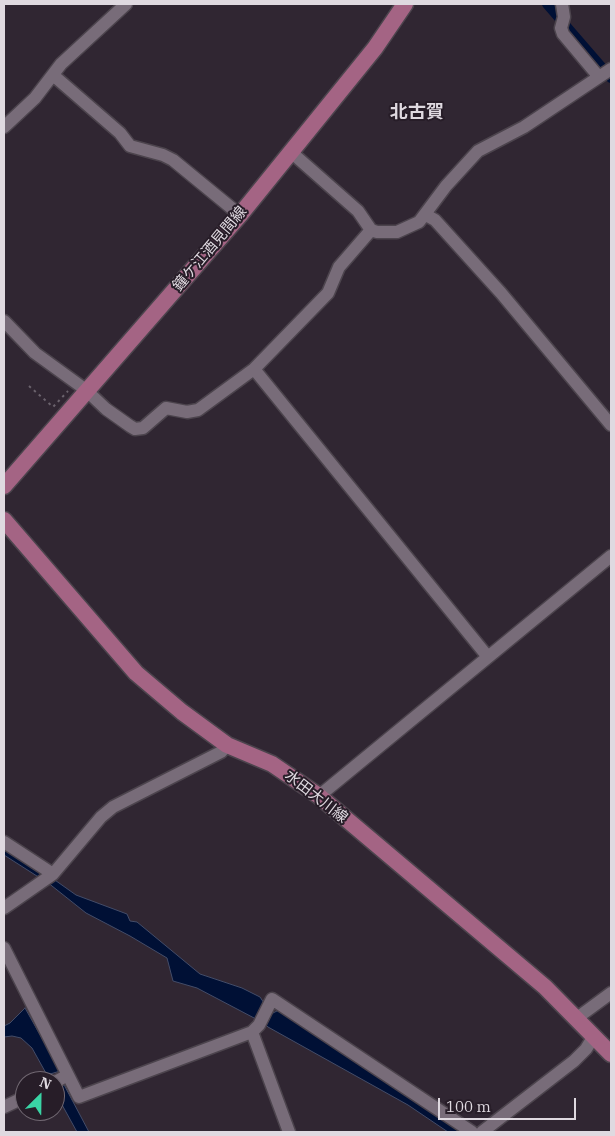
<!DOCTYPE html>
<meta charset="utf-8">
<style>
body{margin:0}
#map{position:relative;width:615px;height:1136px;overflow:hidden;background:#302632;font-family:"IBM Plex Serif",serif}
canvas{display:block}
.frame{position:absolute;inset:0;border:5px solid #dfd9e0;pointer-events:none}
.north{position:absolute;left:15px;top:1071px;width:50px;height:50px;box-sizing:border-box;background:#271d28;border:1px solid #716872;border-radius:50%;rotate:23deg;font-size:14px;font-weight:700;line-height:20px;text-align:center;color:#dfd9e0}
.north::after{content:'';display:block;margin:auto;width:18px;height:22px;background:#3ad4a5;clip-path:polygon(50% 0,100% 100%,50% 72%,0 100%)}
.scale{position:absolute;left:438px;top:1098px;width:138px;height:22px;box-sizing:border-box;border:2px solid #dfd9e0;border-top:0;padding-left:6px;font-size:15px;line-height:18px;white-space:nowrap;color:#dfd9e0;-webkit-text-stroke:4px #271d28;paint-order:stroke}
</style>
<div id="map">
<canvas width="615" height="1136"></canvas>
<div class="frame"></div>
<div class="north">N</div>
<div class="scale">100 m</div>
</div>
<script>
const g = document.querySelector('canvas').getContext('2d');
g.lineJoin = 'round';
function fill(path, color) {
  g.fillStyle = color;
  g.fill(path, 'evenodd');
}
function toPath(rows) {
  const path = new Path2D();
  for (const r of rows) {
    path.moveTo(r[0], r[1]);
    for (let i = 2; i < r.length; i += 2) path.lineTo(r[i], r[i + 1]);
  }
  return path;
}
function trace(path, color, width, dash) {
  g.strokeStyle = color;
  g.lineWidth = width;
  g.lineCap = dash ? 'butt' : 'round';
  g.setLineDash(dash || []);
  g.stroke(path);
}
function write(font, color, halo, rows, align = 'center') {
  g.font = font + ' "IBM Plex Serif","Noto Sans JP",serif';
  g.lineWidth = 4;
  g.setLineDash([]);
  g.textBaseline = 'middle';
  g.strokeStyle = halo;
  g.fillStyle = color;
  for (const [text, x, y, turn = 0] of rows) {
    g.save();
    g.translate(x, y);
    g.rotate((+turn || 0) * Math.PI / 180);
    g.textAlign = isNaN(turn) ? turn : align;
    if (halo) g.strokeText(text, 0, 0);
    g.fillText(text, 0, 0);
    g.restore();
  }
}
const water = toPath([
 [4,848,43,872,40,878,4,855,4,848],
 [52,878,76,895,127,914,130,921,137,922,200,974,242,988,260,997,264,1003,256,1019,197,988,173,981,167,958,130,936,86,913,47,882,52,878],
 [25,1008,52,1056,60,1071,47,1075,32,1048,21,1038,12,1036,4,1037,4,1026,10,1023,25,1008],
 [279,1010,386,1082,464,1132,448,1132,408,1105,268,1027,264,1023,269,1015,279,1010],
 [62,1081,89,1132,77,1132,55,1092,55,1085,62,1081]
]);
const canal = toPath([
 [547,4,611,78]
]);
const path = toPath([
 [29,386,53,407,68,391]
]);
const minor = toPath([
 [562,4,564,17,561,28,563,34,599,77],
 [53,75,120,133,130,146,163,155,173,160,240,215],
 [4,127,35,98,61,64,126,4],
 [291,152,358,211,371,230,377,232,397,232,419,222,446,186,478,151,524,127,611,69],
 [426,215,435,220,501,293,611,425],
 [4,321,35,353,86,390,106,409,130,426,135,429,143,428,166,408,187,412,198,410,254,369,328,293,339,267,371,230],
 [254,369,488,657],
 [319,796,611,556],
 [4,842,53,874],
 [4,908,53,874,101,817,113,807,221,752,227,745],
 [4,948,79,1097,252,1032,259,1025,272,999,472,1132],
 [577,1018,611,993],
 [252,1032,289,1132],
 [55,1082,68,1075],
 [4,1107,25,1097],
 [482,1132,574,1061,586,1049,594,1036]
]);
const major = toPath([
 [4,486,240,215,375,48,405,4],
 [4,520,136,673,182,712,227,745,272,764,319,796,545,987,611,1054]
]);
const streetNames = [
 ["鐘ケ江酒見間線",210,249,-50],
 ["水田大川線",316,797,38]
];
const quarterNames = [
 ["北古賀",417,113]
];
fill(water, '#001035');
trace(water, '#434c68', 1);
trace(canal, '#001035', 10);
trace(minor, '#4c444d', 15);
trace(major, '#4c444d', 19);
trace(path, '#6a626c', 2, [2.5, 4]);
trace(minor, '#786c79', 12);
trace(major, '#a46484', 16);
write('15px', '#dfd9e0', '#271d28', streetNames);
write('bold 18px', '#dfd9e0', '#271d28', quarterNames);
</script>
